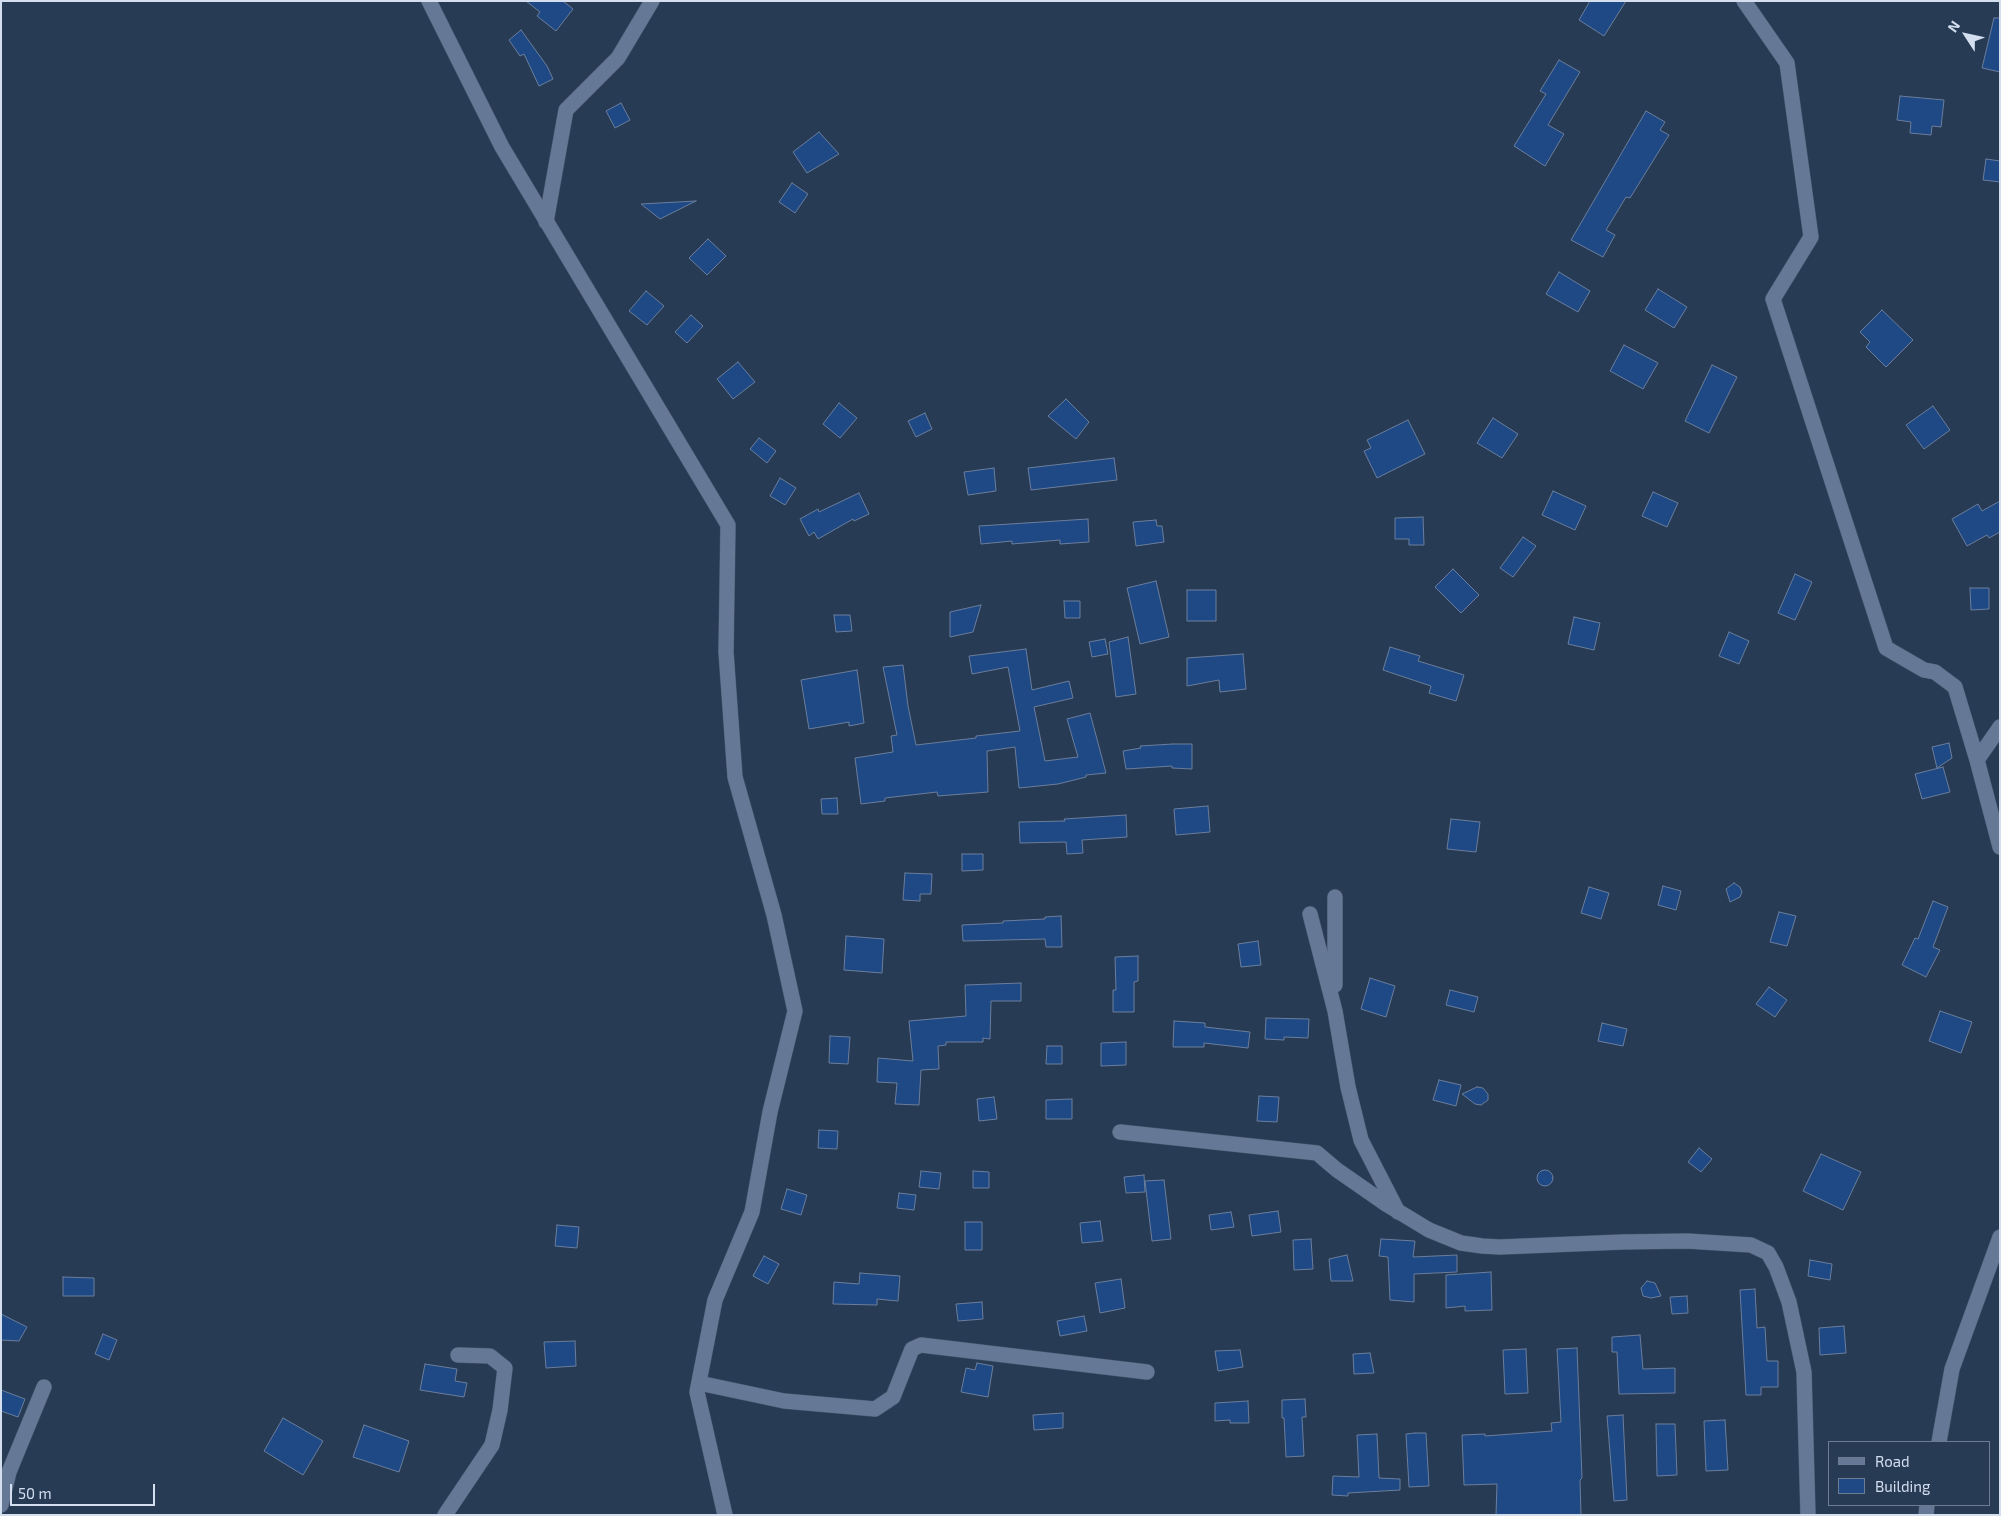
<!DOCTYPE html>
<style>
body{margin:0}
#map{position:relative;width:2001px;height:1516px;overflow:hidden;background:#283b55;font-family:"Exo 2",sans-serif}
canvas{display:block}
.frame{position:absolute;inset:0;border:2px solid #d3deef;pointer-events:none}
.legend{position:absolute;left:1828px;top:1441px;width:162px;height:65px;box-sizing:border-box;background:#283b55;border:1px solid #6c7c93;margin:0;padding:6px 9px;list-style:none;font-size:15px;color:#d3deef}
.legend li{display:flex;align-items:center;gap:10px;height:25px}
.legend b{width:25px;border:1px solid #6c7c93}
.north{position:absolute;left:1941px;top:10px;width:50px;height:50px;-webkit-text-stroke:4px #283b55;paint-order:stroke;rotate:305deg;font-size:14px;font-weight:700;line-height:20px;text-align:center;color:#d3deef}
.north::after{content:'';display:block;margin:auto;width:18px;height:22px;background:#d3deef;clip-path:polygon(50% 0,100% 100%,50% 72%,0 100%)}
.scale{position:absolute;left:10px;top:1484px;width:145px;height:22px;box-sizing:border-box;border:2px solid #d3deef;border-top:0;padding-left:6px;font-size:15px;line-height:18px;white-space:nowrap;color:#d3deef;-webkit-text-stroke:4px #283b55;paint-order:stroke}
</style>
<div id="map">
<canvas width="2001" height="1516"></canvas>
<div class="frame"></div>
<ul class="legend">
<li><b style="height:6px;background:#657997"></b>Road</li>
<li><b style="height:14px;background:#1f4984"></b>Building</li>
</ul>
<div class="north">N</div>
<div class="scale">50 m</div>
</div>
<script>
const g = document.querySelector('canvas').getContext('2d');
g.lineJoin = 'round';
function fill(path, color) {
  g.fillStyle = color;
  g.fill(path, 'evenodd');
}
function toPath(rows) {
  const path = new Path2D();
  for (const r of rows) {
    if (r.length === 3) {
      path.moveTo(r[0] + r[2], r[1]);
      path.arc(r[0], r[1], r[2], 0, 2 * Math.PI);
      continue;
    }
    path.moveTo(r[0], r[1]);
    for (let i = 2; i < r.length; i += 2) path.lineTo(r[i], r[i + 1]);
  }
  return path;
}
function trace(path, color, width, dash) {
  g.strokeStyle = color;
  g.lineWidth = width;
  g.lineCap = dash ? 'butt' : 'round';
  g.setLineDash(dash || []);
  g.stroke(path);
}
const building = toPath([
 [526,1,563,1,573,9,556,31,537,16,540,12,526,1],
 [1590,1,1626,1,1604,36,1579,20,1590,1],
 [1994,18,2000,18,2000,72,1982,68,1994,18],
 [521,30,547,66,553,79,539,86,524,54,520,56,509,40,521,30],
 [1559,60,1580,72,1548,125,1564,134,1545,166,1514,146,1546,94,1540,91,1559,60],
 [1900,96,1944,100,1941,127,1932,126,1931,135,1910,133,1911,122,1897,120,1900,96],
 [621,103,630,120,615,128,606,111,621,103],
 [1646,111,1665,122,1660,130,1669,135,1630,198,1626,197,1606,230,1615,235,1603,257,1571,240,1646,111],
 [819,132,839,154,807,173,793,152,819,132],
 [1986,159,2000,161,2000,182,1983,180,1986,159],
 [792,183,808,194,795,213,779,202,792,183],
 [696,201,660,219,641,204,696,201],
 [708,239,726,256,707,275,689,258,708,239],
 [1559,272,1590,291,1578,312,1546,294,1559,272],
 [1658,289,1687,307,1674,328,1645,310,1658,289],
 [646,291,664,306,647,325,629,311,646,291],
 [1882,310,1913,340,1886,367,1866,347,1870,342,1860,332,1882,310],
 [691,315,703,326,687,343,675,332,691,315],
 [1624,345,1658,363,1643,389,1610,371,1624,345],
 [738,362,755,382,733,399,717,379,738,362],
 [1712,365,1737,377,1709,433,1685,421,1712,365],
 [1066,399,1089,422,1076,439,1048,416,1066,399],
 [839,403,857,418,840,438,823,424,839,403],
 [1933,406,1950,430,1924,449,1906,425,1933,406],
 [925,413,932,429,916,437,908,421,925,413],
 [1493,418,1518,434,1502,458,1477,443,1493,418],
 [1408,420,1425,454,1377,478,1364,451,1371,448,1367,440,1408,420],
 [759,438,776,451,767,463,750,449,759,438],
 [1114,458,1117,480,1031,490,1028,468,1114,458],
 [994,468,996,491,968,495,964,472,994,468],
 [780,478,796,488,785,505,770,496,780,478],
 [1553,491,1586,506,1575,530,1542,515,1553,491],
 [1653,492,1678,503,1667,527,1642,516,1653,492],
 [859,493,869,514,854,521,853,519,818,539,814,532,809,536,800,519,818,509,819,512,859,493],
 [2000,501,2000,532,1989,538,1987,535,1967,546,1952,519,1978,504,1982,511,2000,501],
 [1423,517,1424,545,1409,545,1409,539,1395,539,1395,518,1423,517],
 [1088,519,1089,542,1060,544,1060,540,1012,544,1012,541,981,544,979,526,1088,519],
 [1156,520,1157,526,1162,526,1164,542,1136,546,1133,522,1156,520],
 [1523,537,1536,546,1513,577,1500,568,1523,537],
 [1453,569,1479,595,1461,613,1435,587,1453,569],
 [1795,574,1812,582,1795,620,1778,613,1795,574],
 [1156,581,1169,637,1140,644,1127,588,1156,581],
 [1970,588,1989,588,1989,609,1971,610,1970,588],
 [1187,590,1216,590,1216,621,1187,621,1187,590],
 [1064,601,1080,601,1080,618,1065,618,1064,601],
 [981,605,973,632,950,637,950,612,981,605],
 [834,615,850,615,852,631,836,632,834,615],
 [1574,617,1600,623,1594,650,1568,644,1574,617],
 [1729,632,1749,641,1739,664,1719,656,1729,632],
 [1128,637,1136,694,1116,697,1109,642,1128,637],
 [1105,639,1108,654,1092,657,1089,642,1105,639],
 [1390,647,1420,656,1418,661,1464,675,1456,701,1429,693,1431,686,1383,670,1390,647],
 [1026,649,1032,690,1069,681,1073,698,1034,707,1045,761,1078,757,1067,719,1090,713,1106,773,1086,775,1086,777,1058,784,1019,788,1015,747,987,751,988,792,938,796,937,792,885,798,885,801,861,804,855,758,893,752,891,736,897,735,883,667,903,665,908,706,916,745,976,738,976,736,1020,731,1008,667,972,674,969,656,1026,649],
 [1243,654,1246,689,1220,692,1219,680,1187,686,1187,658,1243,654],
 [857,670,864,723,849,726,849,722,809,729,801,680,857,670],
 [1949,743,1952,758,1937,768,1932,747,1949,743],
 [1173,744,1192,744,1192,769,1172,768,1172,766,1126,769,1123,751,1141,748,1140,746,1173,744],
 [1943,767,1950,792,1922,799,1915,774,1943,767],
 [837,798,838,814,822,814,821,799,837,798],
 [1208,806,1210,832,1176,835,1174,809,1208,806],
 [1126,815,1127,837,1082,840,1083,853,1067,854,1066,842,1020,843,1019,822,1065,821,1064,819,1126,815],
 [1451,819,1480,822,1476,852,1447,849,1451,819],
 [962,854,983,854,983,870,962,871,962,854],
 [905,873,932,874,931,894,920,894,920,901,903,900,905,873],
 [1734,883,1740,887,1742,892,1740,897,1730,902,1726,889,1734,883],
 [1663,886,1681,891,1676,910,1658,905,1663,886],
 [1589,887,1609,893,1601,919,1581,913,1589,887],
 [1933,901,1948,907,1933,947,1940,950,1926,977,1902,965,1915,938,1918,939,1933,901],
 [1779,912,1796,916,1787,946,1770,942,1779,912],
 [1061,916,1062,947,1046,947,1045,939,963,941,962,925,1003,923,1003,921,1045,919,1045,917,1061,916],
 [846,936,884,939,882,973,844,970,846,936],
 [1258,941,1261,965,1241,967,1238,944,1258,941],
 [1138,956,1138,981,1134,982,1134,1012,1113,1012,1113,990,1116,990,1115,957,1138,956],
 [1370,978,1395,986,1386,1017,1361,1009,1370,978],
 [1021,983,1021,1001,991,1001,990,1039,983,1038,983,1042,946,1042,946,1045,938,1046,939,1069,921,1070,919,1105,895,1104,897,1083,877,1082,878,1058,913,1061,909,1021,966,1016,965,985,1021,983],
 [1769,987,1787,1000,1775,1017,1756,1004,1769,987],
 [1450,990,1478,997,1474,1012,1446,1005,1450,990],
 [1940,1011,1972,1022,1961,1053,1929,1041,1940,1011],
 [1266,1018,1309,1019,1308,1038,1284,1037,1284,1040,1265,1039,1266,1018],
 [1174,1021,1205,1023,1205,1027,1250,1032,1248,1048,1204,1043,1204,1047,1173,1047,1174,1021],
 [1602,1023,1627,1029,1623,1046,1598,1041,1602,1023],
 [830,1036,850,1037,848,1064,829,1063,830,1036],
 [1126,1042,1126,1065,1101,1066,1101,1043,1126,1042],
 [1047,1046,1062,1046,1062,1064,1046,1064,1047,1046],
 [1439,1080,1461,1085,1456,1106,1433,1100,1439,1080],
 [1477,1087,1483,1088,1488,1094,1488,1100,1481,1105,1475,1104,1462,1094,1477,1087],
 [1259,1096,1279,1097,1277,1122,1257,1121,1259,1096],
 [994,1097,997,1119,979,1121,977,1099,994,1097],
 [1072,1099,1072,1119,1046,1119,1046,1100,1072,1099],
 [819,1130,838,1131,837,1149,818,1148,819,1130],
 [1699,1148,1712,1159,1701,1172,1688,1162,1699,1148],
 [1821,1154,1861,1172,1843,1210,1803,1191,1821,1154],
 [1545,1178,8],
 [921,1171,941,1173,939,1189,919,1187,921,1171],
 [973,1171,989,1172,989,1188,973,1188,973,1171],
 [1144,1175,1145,1192,1126,1193,1124,1177,1144,1175],
 [1164,1180,1171,1239,1152,1241,1145,1181,1164,1180],
 [787,1189,807,1195,801,1215,781,1209,787,1189],
 [899,1193,916,1195,914,1210,897,1208,899,1193],
 [1278,1211,1281,1232,1252,1236,1249,1215,1278,1211],
 [1231,1212,1234,1227,1211,1230,1209,1215,1231,1212],
 [1100,1221,1103,1241,1082,1243,1080,1223,1100,1221],
 [965,1222,982,1222,982,1250,965,1250,965,1222],
 [557,1225,579,1227,577,1248,555,1246,557,1225],
 [1311,1239,1313,1269,1294,1270,1293,1240,1311,1239],
 [1381,1239,1415,1241,1413,1257,1457,1255,1457,1272,1414,1274,1414,1302,1390,1300,1388,1257,1379,1256,1381,1239],
 [1347,1255,1353,1281,1331,1281,1329,1259,1347,1255],
 [764,1256,779,1264,768,1284,753,1276,764,1256],
 [1810,1260,1832,1264,1830,1280,1808,1276,1810,1260],
 [1491,1272,1492,1310,1465,1311,1465,1306,1446,1308,1446,1275,1491,1272],
 [860,1273,900,1276,898,1301,877,1299,877,1305,833,1304,834,1282,859,1284,860,1273],
 [63,1277,94,1278,94,1296,63,1296,63,1277],
 [1121,1279,1125,1308,1100,1313,1095,1283,1121,1279],
 [1647,1281,1655,1283,1661,1296,1651,1298,1643,1296,1641,1288,1647,1281],
 [1755,1289,1757,1328,1765,1327,1767,1361,1778,1361,1778,1387,1761,1387,1761,1395,1746,1395,1740,1290,1755,1289],
 [1687,1296,1688,1313,1672,1314,1670,1297,1687,1296],
 [982,1302,983,1319,958,1321,956,1304,982,1302],
 [1,1314,27,1327,19,1341,1,1340,1,1314],
 [1084,1316,1087,1331,1060,1336,1057,1321,1084,1316],
 [1844,1326,1846,1353,1820,1355,1819,1328,1844,1326],
 [103,1334,117,1340,109,1360,95,1354,103,1334],
 [1640,1335,1643,1369,1675,1368,1675,1393,1619,1394,1617,1352,1612,1352,1612,1337,1640,1335],
 [575,1341,576,1366,546,1368,544,1342,575,1341],
 [1577,1348,1582,1478,1580,1480,1581,1515,1496,1515,1497,1484,1464,1485,1462,1435,1485,1434,1485,1436,1552,1431,1551,1423,1561,1422,1557,1349,1577,1348],
 [1526,1349,1528,1393,1505,1394,1503,1350,1526,1349],
 [1240,1350,1243,1367,1218,1371,1215,1351,1240,1350],
 [1370,1353,1374,1373,1354,1374,1353,1354,1370,1353],
 [977,1363,993,1366,988,1397,961,1392,966,1368,975,1370,977,1363],
 [425,1364,457,1369,455,1381,467,1383,464,1397,420,1390,425,1364],
 [1,1390,25,1399,18,1417,1,1411,1,1390],
 [1305,1399,1306,1417,1302,1417,1304,1456,1286,1457,1284,1418,1282,1418,1282,1400,1305,1399],
 [1248,1401,1249,1423,1230,1423,1230,1420,1215,1421,1215,1403,1248,1401],
 [1063,1413,1063,1428,1034,1430,1033,1415,1063,1413],
 [1623,1415,1627,1500,1614,1501,1607,1416,1623,1415],
 [283,1418,323,1441,303,1475,264,1451,283,1418],
 [1725,1420,1728,1470,1706,1471,1704,1421,1725,1420],
 [1656,1424,1675,1424,1677,1475,1657,1476,1656,1424],
 [364,1425,409,1441,399,1472,353,1457,364,1425],
 [1415,1433,1426,1433,1429,1486,1409,1487,1406,1434,1415,1433],
 [1377,1434,1379,1478,1400,1479,1400,1490,1348,1493,1348,1496,1332,1495,1333,1476,1359,1477,1357,1435,1377,1434]
]);
const minor = toPath([
 [429,1,502,147,728,525,726,652,735,777,774,915,795,1011,770,1112,752,1212,715,1300,697,1392,725,1515],
 [1744,1,1787,63,1811,237,1773,299,1886,648,1924,670,1935,672,1955,687,1977,760,2000,847],
 [546,222,566,110,618,58,652,1],
 [1977,760,2000,727],
 [1335,897,1335,985],
 [1310,914,1335,1011,1348,1087,1361,1140,1398,1212],
 [1120,1132,1317,1153,1337,1170,1386,1204,1429,1230,1461,1243,1482,1246,1500,1247,1622,1242,1687,1241,1751,1245,1768,1253,1776,1267,1789,1302,1804,1372,1808,1515],
 [699,1383,784,1401,875,1409,893,1397,912,1349,921,1345,1147,1372],
 [1939,1442,1952,1369,2000,1237],
 [1,1505,9,1472,44,1387],
 [445,1515,492,1445,500,1410,505,1368,490,1356,458,1355],
 [1926,1515,1927,1505]
]);
fill(building, '#1f4984');
trace(building, '#6a7e9c', 1);
trace(minor, '#47566d', 16);
trace(minor, '#657997', 15);
</script>
